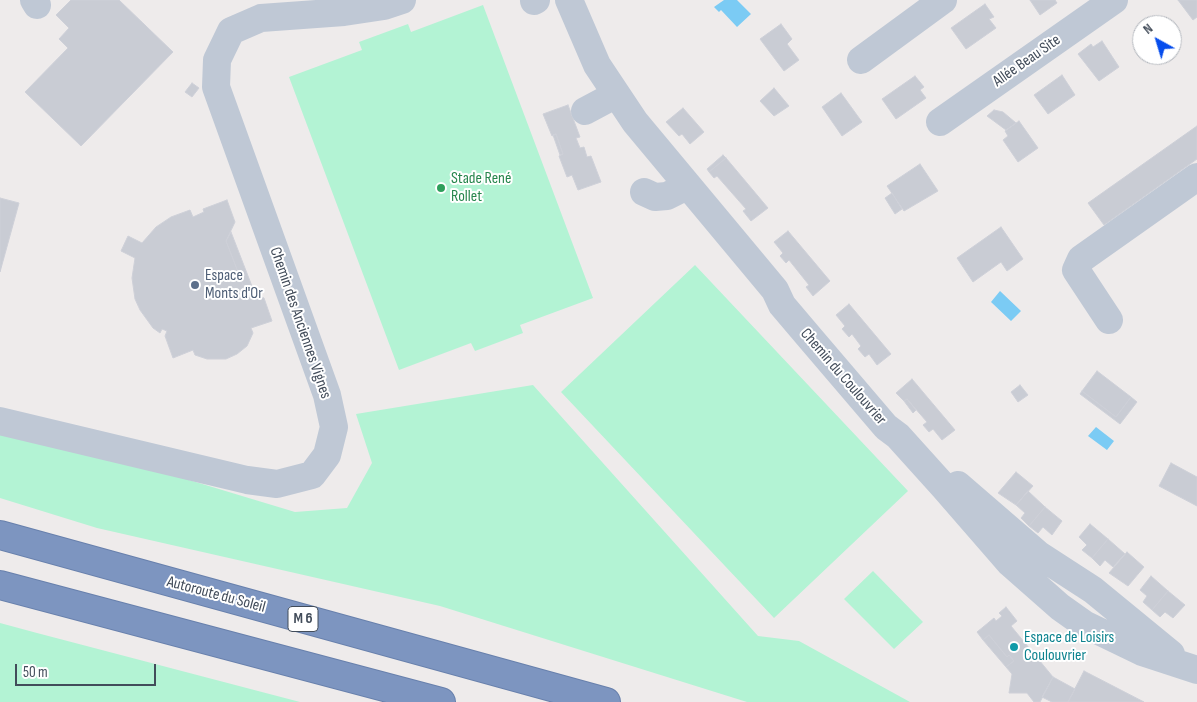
<!DOCTYPE html>
<meta charset="utf-8">
<style>
body{margin:0}
#map{position:relative;width:1197px;height:702px;overflow:hidden;background:#eeebeb;font-family:"Sofia Sans Condensed",sans-serif}
canvas{display:block}
.north{position:absolute;left:1132px;top:15px;width:50px;height:50px;box-sizing:border-box;background:#fff;border:1px solid #b3b7bd;border-radius:50%;rotate:321deg;font-size:14px;font-weight:700;line-height:20px;text-align:center;color:#424c5a}
.north::after{content:'';display:block;margin:auto;width:18px;height:22px;background:#064ded;clip-path:polygon(50% 0,100% 100%,50% 72%,0 100%)}
.scale{position:absolute;left:15px;top:664px;width:141px;height:22px;box-sizing:border-box;border:2px solid #424c5a;border-top:0;padding-left:6px;font-size:15px;line-height:18px;white-space:nowrap;color:#424c5a;-webkit-text-stroke:4px #fff;paint-order:stroke}
</style>
<div id="map">
<canvas width="1197" height="702"></canvas>
<div class="north">N</div>
<div class="scale">50 m</div>
</div>
<script>
const g = document.querySelector('canvas').getContext('2d');
g.lineJoin = 'round';
function fill(path, color) {
  g.fillStyle = color;
  g.fill(path, 'evenodd');
}
function toPath(rows) {
  const path = new Path2D();
  for (const r of rows) {
    path.moveTo(r[0], r[1]);
    for (let i = 2; i < r.length; i += 2) path.lineTo(r[i], r[i + 1]);
  }
  return path;
}
function trace(path, color, width, dash) {
  g.strokeStyle = color;
  g.lineWidth = width;
  g.lineCap = dash ? 'butt' : 'round';
  g.setLineDash(dash || []);
  g.stroke(path);
}
function write(font, color, halo, rows, align = 'center') {
  g.font = font + ' "Sofia Sans Condensed",sans-serif';
  g.lineWidth = 4;
  g.setLineDash([]);
  g.textBaseline = 'middle';
  g.strokeStyle = halo;
  g.fillStyle = color;
  for (const [text, x, y, turn = 0] of rows) {
    g.save();
    g.translate(x, y);
    g.rotate((+turn || 0) * Math.PI / 180);
    g.textAlign = isNaN(turn) ? turn : align;
    if (halo) g.strokeText(text, 0, 0);
    g.fillText(text, 0, 0);
    g.restore();
  }
}
const green = toPath([
 [483,5,593,298,520,325,523,333,475,351,471,343,399,370,289,77,362,50,359,42,408,24,411,32],
 [695,265,908,491,774,618,561,392],
 [533,385,758,636,799,641,910,702,747,702,440,606,97,528,0,498,0,426,60,441,295,512,347,508,372,463,356,414],
 [873,571,923,622,894,649,844,599],
 [0,623,37,633,300,702,0,702]
]);
const water = toPath([
 [724,0,737,0,751,14,737,27,721,10,719,12,714,7],
 [1000,291,1021,311,1011,321,991,302],
 [1096,427,1114,441,1107,450,1088,436]
]);
const building = toPath([
 [71,0,119,0,173,52,81,146,25,92,68,48,59,39,69,28,56,15,71,0],
 [1030,0,1055,0,1057,3,1040,15,1030,0],
 [1178,0,1197,0,1197,17,1193,20,1178,0],
 [985,4,994,17,989,19,996,28,966,49,951,28,985,4],
 [781,24,792,39,787,44,799,60,784,71,760,39,781,24],
 [1102,41,1119,67,1099,81,1078,54,1091,44,1093,47,1102,41],
 [1062,75,1075,95,1048,114,1034,95,1062,75],
 [915,76,924,87,920,90,926,98,896,119,882,99,915,76],
 [192,83,199,88,192,97,185,92,192,83],
 [774,88,789,106,774,116,760,101,774,88],
 [841,93,862,122,842,136,822,107,841,93],
 [568,105,580,137,576,138,580,148,584,147,587,157,591,156,601,182,578,190,572,175,567,177,559,156,563,154,556,134,552,136,543,114,568,105],
 [683,108,704,132,690,144,682,134,679,136,666,122,683,108],
 [994,110,1003,112,1016,123,1006,130,987,116,994,110],
 [1019,121,1038,148,1018,162,1003,140,1008,136,1005,131,1019,121],
 [1197,126,1197,159,1104,225,1088,203,1197,126],
 [556,134,563,154,560,155,553,135,556,134],
 [723,155,726,158,709,172,707,169,723,155],
 [726,158,768,208,751,221,743,211,746,209,717,176,714,178,709,172,726,158],
 [920,164,938,191,904,211,887,186,920,164],
 [892,193,902,209,895,214,885,198,892,193],
 [0,198,19,203,0,272,0,198],
 [227,200,235,222,226,241,245,290,264,298,272,321,251,328,253,333,247,346,237,354,226,359,207,359,195,355,193,350,173,358,165,336,167,331,162,329,160,333,153,328,140,310,135,299,132,278,135,258,121,251,128,236,142,243,156,227,171,217,190,210,193,217,204,212,203,209,227,200],
 [1001,227,1023,259,1007,271,1001,262,973,282,957,258,1001,227],
 [788,231,830,281,813,296,806,287,809,285,789,260,786,263,780,256,783,253,774,242,788,231],
 [231,232,255,294,245,290,226,241,231,232],
 [849,304,891,354,877,365,869,354,865,357,858,349,861,346,852,334,849,337,842,329,845,326,836,315,849,304],
 [1097,371,1131,397,1116,417,1082,391,1097,371],
 [912,379,955,430,942,440,933,429,929,432,923,425,927,422,907,399,904,401,896,393,912,379],
 [1020,385,1028,395,1018,402,1011,392,1020,385],
 [1082,391,1116,417,1131,397,1137,402,1120,424,1080,394,1082,391],
 [907,399,916,410,913,413,904,401,907,399],
 [1171,463,1197,477,1197,506,1159,486,1171,463],
 [1016,472,1033,486,1016,505,998,493,1016,472],
 [1028,491,1045,507,1029,526,1021,518,1025,513,1016,505,1028,491],
 [1045,507,1062,521,1052,535,1043,527,1038,533,1029,526,1045,507],
 [1090,524,1108,539,1092,558,1082,550,1087,545,1079,537,1090,524],
 [1108,539,1125,554,1113,567,1105,560,1100,566,1092,558,1108,539],
 [1127,552,1144,567,1128,586,1109,573,1127,552],
 [1151,576,1168,591,1152,610,1143,602,1147,596,1140,590,1151,576],
 [1168,591,1185,605,1173,618,1165,612,1160,617,1152,610,1168,591],
 [1006,607,1017,621,1011,626,1053,677,1040,702,1034,702,1027,693,1009,693,1012,674,1006,667,1014,661,1009,655,1007,657,989,635,983,640,977,632,994,618,996,621,1002,616,999,613,1006,607],
 [989,635,1007,657,1009,655,1014,661,1006,667,983,640,989,635],
 [1084,671,1144,702,1068,702,1084,671],
 [1053,677,1075,689,1068,702,1052,702,1042,697,1053,677]
]);
const minor = toPath([
 [34,0,37,5],
 [569,0,597,65,635,122,775,290,782,305,810,338,886,427,898,436,944,487,1010,563,1060,607,1084,624,1142,652,1197,670],
 [534,1,536,0],
 [861,60,943,0],
 [585,111,615,95],
 [940,122,1114,0],
 [644,192,655,197,667,196,687,186],
 [1109,320,1076,270,1081,259,1197,177],
 [0,421,247,480,277,484,312,475,327,455,334,427,327,395,216,87,217,60,231,31,261,18,344,12,384,6,402,0],
 [958,485,1039,555,1093,590,1171,654]
]);
const highway = toPath([
 [0,535,606,702],
 [0,585,441,702]
]);
const markers = [
 [441,188,5,"#2e9e5b"],
 [195,285,5,"#5c6f8a"],
 [1014,647,5,"#0f9aa8"]
];
const shields = [
 [303,619,30]
];
const shieldNames = [
 ["M 6",303,619]
];
const streetNames = [
 ["Allée Beau Site",1027,61,-35],
 ["Chemin des Anciennes Vignes",300,323,71],
 ["Chemin du Coulouvrier",843,377,49],
 ["Autoroute du Soleil",216,595,15]
];
const leisureNames = [
 ["Stade René",451,179],
 ["Rollet",451,197]
];
const serviceNames = [
 ["Espace",205,276],
 ["Monts d'Or",205,294]
];
const cultureNames = [
 ["Espace de Loisirs",1024,638],
 ["Coulouvrier",1024,656]
];
fill(green, '#b3f3d4');
fill(water, '#7bcbf4');
fill(building, '#c9ccd4');
trace(building, '#ced0d8', 1);
trace(highway, '#6880ac', 30);
trace(minor, '#bfc8d5', 28);
trace(highway, '#7d95c0', 28);
for (const [x, y, r, color] of markers) {
  const dot = new Path2D();
  dot.arc(x, y, r, 0, 2 * Math.PI);
  g.fillStyle = color;
  g.fill(dot);
  trace(dot, '#fff', 2);
}
for (const [x, y, w] of shields) {
  const box = new Path2D();
  box.roundRect(x - w / 2, y - 12.5, w, 25, 4);
  g.fillStyle = '#fff';
  g.fill(box);
  trace(box, '#424c5a', 1);
}
write('bold 15px', '#424c5a', null, shieldNames);
write('16px', '#424c5a', '#fff', streetNames);
write('16px', '#27864d', '#fff', leisureNames, 'left');
write('16px', '#4e5e75', '#fff', serviceNames, 'left');
write('16px', '#0d838f', '#fff', cultureNames, 'left');
</script>
